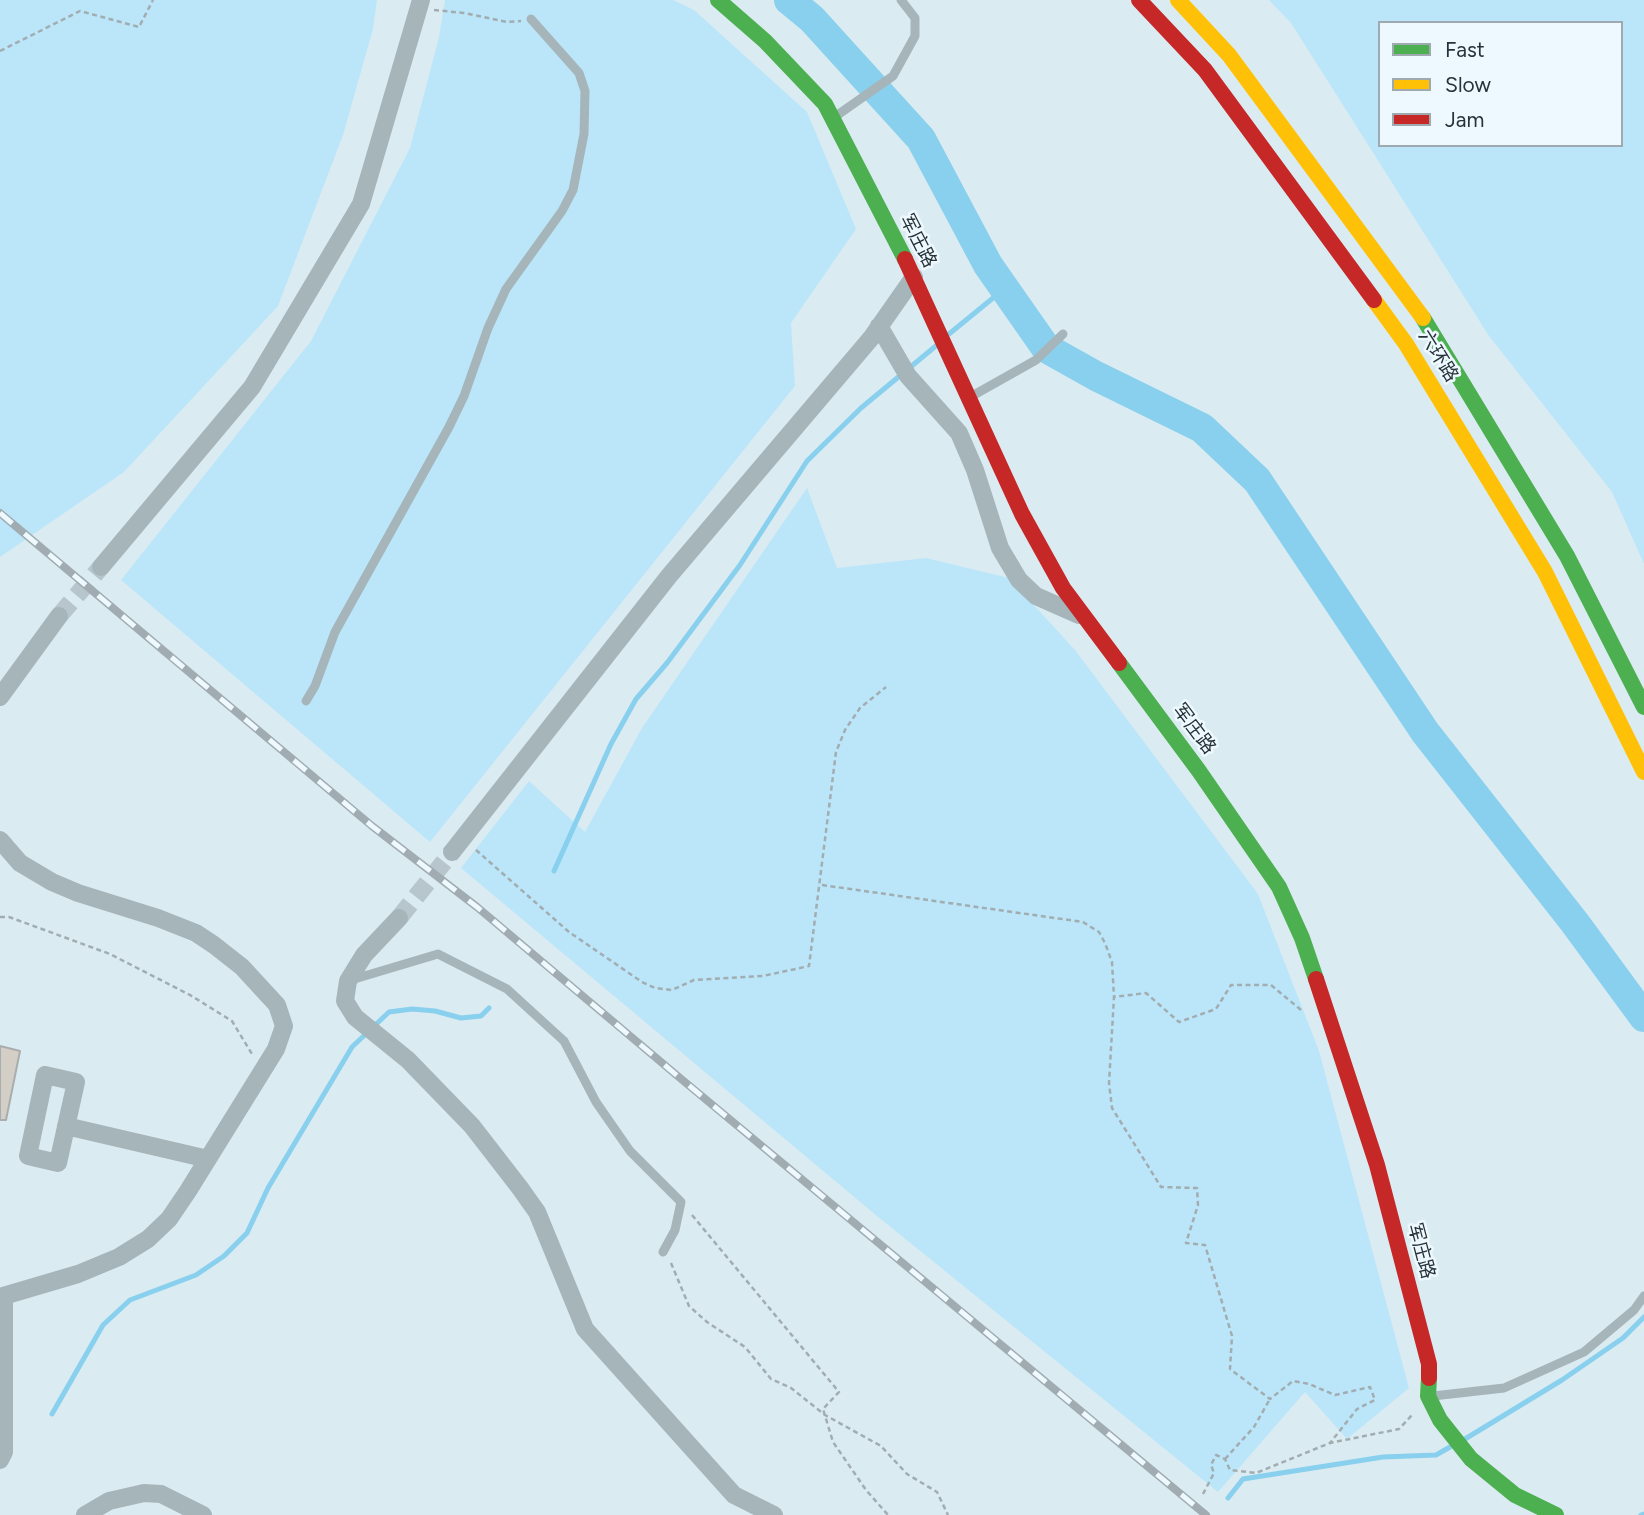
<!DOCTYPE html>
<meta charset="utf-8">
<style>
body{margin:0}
#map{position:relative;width:1644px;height:1515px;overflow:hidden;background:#dbebf2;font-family:Figtree,sans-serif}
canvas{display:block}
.legend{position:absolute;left:1378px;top:21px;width:245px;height:126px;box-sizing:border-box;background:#edf9fe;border:2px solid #9eaaaf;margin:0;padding:9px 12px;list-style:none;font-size:21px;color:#273338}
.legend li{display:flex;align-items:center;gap:14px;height:35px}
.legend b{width:35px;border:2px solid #9eaaaf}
</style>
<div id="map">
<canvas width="1644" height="1515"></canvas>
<ul class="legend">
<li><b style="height:9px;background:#4caf50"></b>Fast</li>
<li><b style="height:9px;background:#ffc107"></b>Slow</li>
<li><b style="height:9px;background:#c62828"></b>Jam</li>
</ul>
</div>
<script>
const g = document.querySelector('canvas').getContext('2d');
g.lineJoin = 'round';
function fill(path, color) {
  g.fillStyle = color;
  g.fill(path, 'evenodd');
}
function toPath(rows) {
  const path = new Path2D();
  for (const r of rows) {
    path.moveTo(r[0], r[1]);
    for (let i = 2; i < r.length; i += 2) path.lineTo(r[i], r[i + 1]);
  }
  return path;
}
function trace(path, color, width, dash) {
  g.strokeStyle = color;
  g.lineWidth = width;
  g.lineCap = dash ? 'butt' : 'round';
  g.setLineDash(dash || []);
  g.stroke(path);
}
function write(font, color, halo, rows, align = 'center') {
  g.font = font + ' Figtree,"Noto Sans SC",sans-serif';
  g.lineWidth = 5;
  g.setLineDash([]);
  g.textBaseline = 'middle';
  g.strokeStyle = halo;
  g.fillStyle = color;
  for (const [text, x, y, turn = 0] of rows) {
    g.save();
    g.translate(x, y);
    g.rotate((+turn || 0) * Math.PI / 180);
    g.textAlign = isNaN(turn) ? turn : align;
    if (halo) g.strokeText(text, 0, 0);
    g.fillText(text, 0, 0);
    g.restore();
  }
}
const green = toPath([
 [0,0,377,0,373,29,343,135,278,306,124,472,0,557],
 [445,0,673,0,694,10,807,112,856,229,791,323,795,386,430,842,121,580,311,341,410,148,439,37],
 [1269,0,1644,0,1644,564,1612,492,1489,336,1291,23],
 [1380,23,1621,23,1621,145,1380,145],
 [807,488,837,568,926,558,1009,578,1075,650,1258,894,1319,1051,1409,1388,1347,1439,1305,1392,1218,1492,877,1216,461,868,529,781,585,832,642,728]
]);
const stream = toPath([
 [949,334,1004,289],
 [554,871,611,744,636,699,667,663,740,565,807,461,861,408,937,345],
 [52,1414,103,1325,130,1300,196,1275,224,1256,247,1233,268,1188,352,1047,389,1012,412,1009,435,1011,461,1018,481,1016,489,1008],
 [1465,1439,1562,1380,1623,1338,1644,1317],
 [1228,1498,1243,1479,1383,1457,1436,1455,1450,1447],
 [1641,1515,1644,1514]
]);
const river = toPath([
 [789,0,812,19,921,139,988,265,1046,348,1096,376,1202,428,1257,480,1425,732,1575,923,1644,1017]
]);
const building = toPath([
 [0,1046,20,1051,6,1120,0,1120,0,1046]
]);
const streetTunnel = toPath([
 [59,616,101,567],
 [399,918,452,852]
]);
const path = toPath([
 [434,10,464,13,507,22,521,21],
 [0,51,80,11,139,27,153,0],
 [476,850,569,932,642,982,655,988,672,990,694,980,763,976,809,966,836,752,845,730,860,708,886,687],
 [822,885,1083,922,1099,932,1105,943,1112,962,1114,997],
 [0,917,9,917,110,954,190,995,232,1021,252,1054],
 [1301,1010,1271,985,1231,985,1216,1009,1179,1022,1146,993,1114,997,1109,1083,1112,1108,1161,1187,1197,1188,1198,1205,1186,1243,1205,1245,1232,1336,1230,1369,1270,1399,1293,1381,1309,1384,1335,1395,1370,1387,1375,1400,1357,1409,1330,1443],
 [692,1215,839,1392,823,1409,833,1442,866,1490,888,1515],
 [671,1263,689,1306,707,1322,745,1347,771,1379,791,1388,825,1415,881,1446,907,1474,937,1492,948,1515],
 [1225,1459,1254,1427,1270,1399],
 [1203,1494,1214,1473,1211,1465,1216,1455,1225,1459,1230,1470,1256,1473,1330,1443,1399,1429,1412,1415]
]);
const lane = toPath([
 [836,116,893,76,915,36,915,18,901,0],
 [972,396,1036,360,1063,334],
 [306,701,315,686,335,632,449,427,464,396,488,328,506,289,562,211,573,190,584,134,585,91,579,73,531,19],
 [351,980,438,954,507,989,564,1041,596,1102,630,1151,681,1202,675,1230,663,1252],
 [1433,1396,1504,1388,1584,1352,1634,1310,1644,1296]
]);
const street = toPath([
 [879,326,908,376,959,433,975,470,1000,548,1019,580,1036,596,1079,615],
 [101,567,252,387,361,204,421,0],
 [0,697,59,616],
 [0,840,20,863,52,882,78,893,158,918,196,933,214,945,242,967,265,992,277,1005,284,1026,276,1049,188,1191,169,1219,148,1239,119,1257,78,1274,0,1297],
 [452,852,669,576,872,337,914,277],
 [399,918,364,955,348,981,345,1001,355,1017,408,1060,472,1126,520,1188,537,1212,585,1329,734,1495,774,1515],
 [45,1075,76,1082,58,1163,28,1156,45,1075],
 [66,1126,208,1159],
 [0,1460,4,1452,4,1296],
 [85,1515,109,1501,144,1493,161,1494,203,1515]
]);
const fast = toPath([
 [718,0,765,41,825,104,905,259],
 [1423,318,1567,556,1644,707],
 [1119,663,1199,771,1279,887,1302,938,1316,979],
 [1429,1378,1428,1396,1440,1420,1471,1459,1515,1495,1556,1515]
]);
const slow = toPath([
 [1178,0,1229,55,1423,318],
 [1374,300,1406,344,1545,572,1644,772]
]);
const jam = toPath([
 [1139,0,1205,70,1374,300],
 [905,259,1022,514,1063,588,1119,663],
 [1316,979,1377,1165,1429,1364,1429,1378]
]);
const rail = toPath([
 [0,513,372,826,477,907,680,1078,1206,1515]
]);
const streetNames = [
 ["军庄路",918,241,63],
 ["六环路",1438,356,58],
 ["军庄路",1194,729,53],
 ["军庄路",1421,1251,75]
];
fill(green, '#bbe6f9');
trace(stream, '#88d0ed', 5);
trace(river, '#88d0ed', 30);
fill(building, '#d3cec6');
trace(building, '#aaadad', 2);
trace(streetTunnel, '#b7c6cd', 18, [18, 9]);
trace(path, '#a1adb1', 2.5, [5, 3.5]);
trace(lane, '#a6b5ba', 9);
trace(street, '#a6b5ba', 18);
trace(fast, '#4caf50', 16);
trace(slow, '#ffc107', 16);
trace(jam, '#c62828', 16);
trace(rail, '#a0acb1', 8);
trace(rail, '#edf9fe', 5, [16]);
write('19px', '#273338', '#edf9fe', streetNames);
</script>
